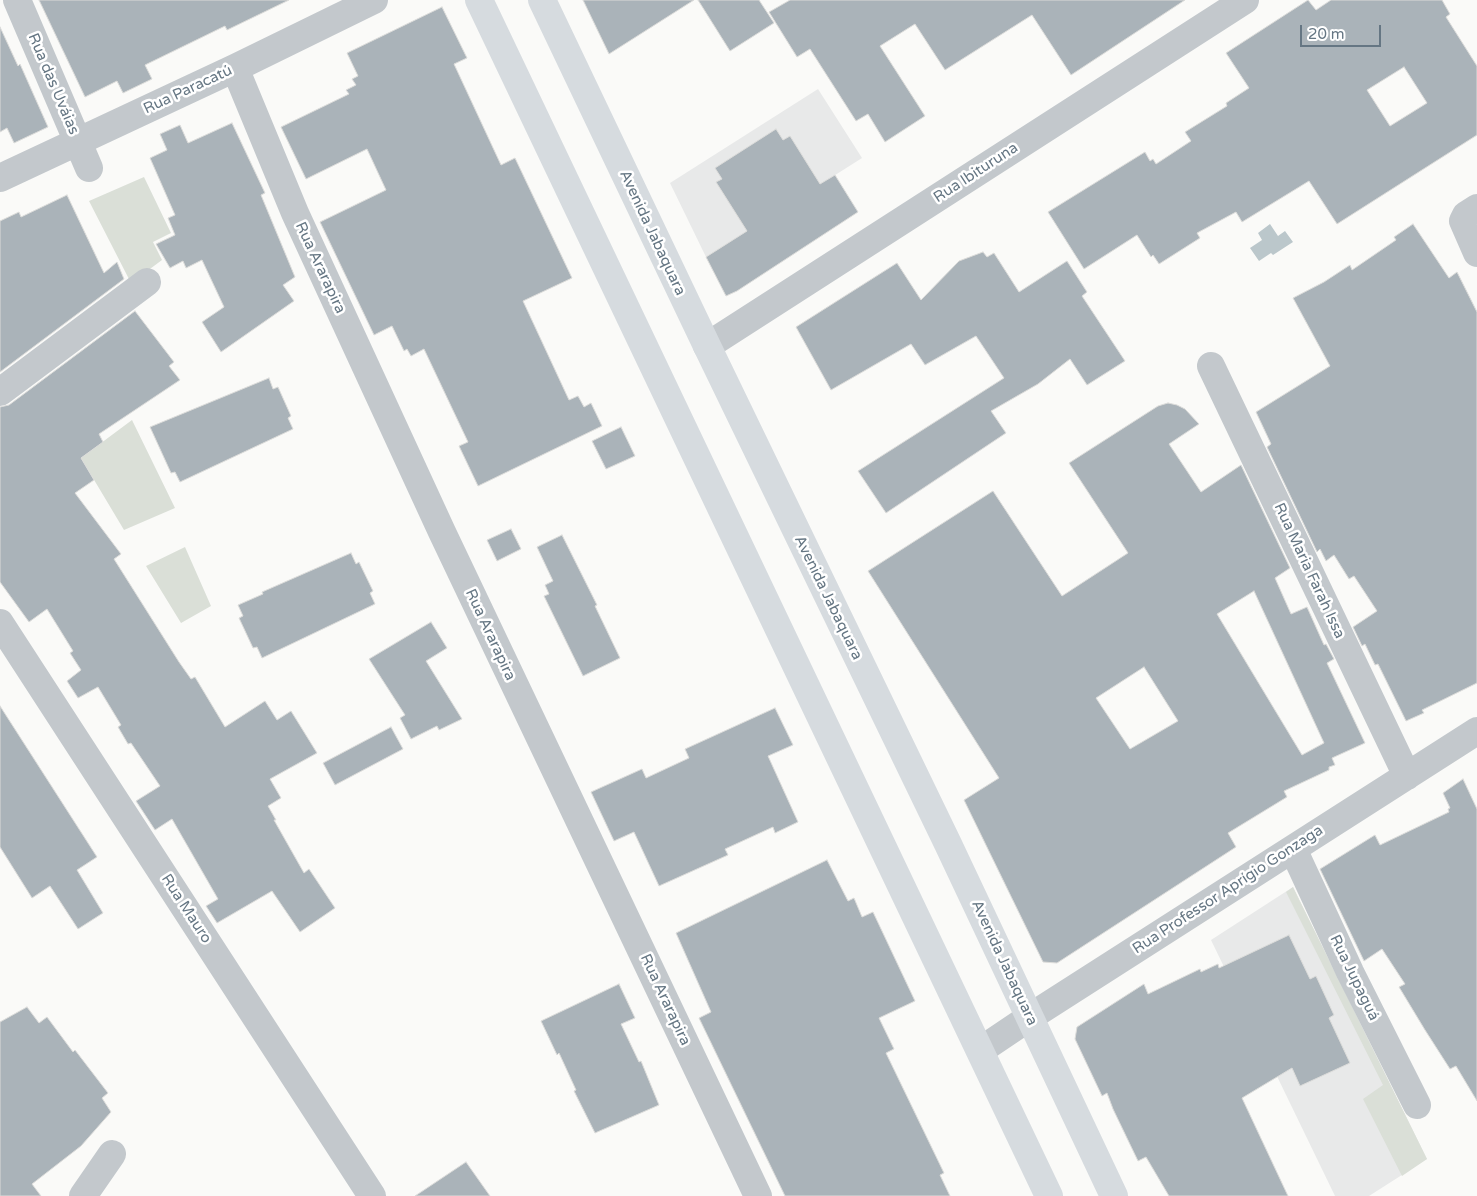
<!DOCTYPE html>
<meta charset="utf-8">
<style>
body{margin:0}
#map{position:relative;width:1477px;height:1196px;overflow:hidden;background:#fafaf8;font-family:"Varela Round",sans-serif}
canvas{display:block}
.scale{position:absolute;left:1300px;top:25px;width:81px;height:22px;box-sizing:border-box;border:2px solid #657683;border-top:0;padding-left:6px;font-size:15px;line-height:18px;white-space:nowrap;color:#657683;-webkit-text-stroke:4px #fff;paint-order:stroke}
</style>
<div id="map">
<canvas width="1477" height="1196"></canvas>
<div class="scale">20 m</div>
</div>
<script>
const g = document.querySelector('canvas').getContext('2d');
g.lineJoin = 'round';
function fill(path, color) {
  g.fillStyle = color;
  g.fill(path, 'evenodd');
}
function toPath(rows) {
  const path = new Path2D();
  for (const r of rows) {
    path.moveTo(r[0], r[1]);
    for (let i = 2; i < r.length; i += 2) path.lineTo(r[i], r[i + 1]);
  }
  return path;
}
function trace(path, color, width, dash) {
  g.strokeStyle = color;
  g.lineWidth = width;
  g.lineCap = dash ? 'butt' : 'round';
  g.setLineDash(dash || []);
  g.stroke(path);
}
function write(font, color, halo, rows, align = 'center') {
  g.font = font + ' "Varela Round",sans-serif';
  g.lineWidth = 5;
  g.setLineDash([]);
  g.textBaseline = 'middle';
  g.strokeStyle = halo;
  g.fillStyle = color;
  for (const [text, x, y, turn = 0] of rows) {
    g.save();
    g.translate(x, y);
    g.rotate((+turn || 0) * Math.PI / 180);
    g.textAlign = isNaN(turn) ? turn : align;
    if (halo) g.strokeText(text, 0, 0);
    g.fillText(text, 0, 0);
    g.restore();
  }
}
const built = toPath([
 [818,89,862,158,706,257,670,183],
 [1293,887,1427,1159,1369,1196,1335,1196,1211,940]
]);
const green = toPath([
 [144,177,171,233,153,242,162,260,131,283,89,201],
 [132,420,175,508,124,530,81,458],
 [185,547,211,606,181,623,146,566],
 [1293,887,1427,1159,1402,1176,1363,1099,1383,1085,1286,892]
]);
const water = toPath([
 [1270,224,1278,236,1285,231,1293,242,1273,255,1271,253,1259,261,1250,248,1262,240,1258,233]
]);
const building = toPath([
 [39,0,289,0,227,30,225,26,145,65,152,79,123,93,117,81,85,97,39,0],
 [583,0,694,0,609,54,583,0],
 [698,0,759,0,774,23,730,51,698,0],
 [790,0,1185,0,1071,75,1032,15,945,70,915,24,880,46,925,116,885,142,868,114,856,121,810,49,797,57,769,12,790,0],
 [1308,0,1316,10,1331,0,1442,0,1450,14,1446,17,1477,66,1477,135,1337,224,1309,181,1242,222,1236,212,1197,233,1200,238,1159,264,1153,255,1151,257,1137,235,1084,269,1048,212,1145,152,1150,161,1153,159,1156,164,1191,141,1185,132,1227,106,1226,103,1249,88,1226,53,1308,0],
 [1404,67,1427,103,1390,126,1367,90,1404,67],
 [442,7,467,58,454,64,501,165,515,158,572,278,523,301,569,400,578,396,584,407,591,403,602,426,478,486,459,446,468,442,424,349,411,356,407,349,404,351,392,326,374,335,320,222,386,190,367,149,306,179,281,127,349,94,346,90,356,85,352,79,358,76,347,53,442,7],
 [0,27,18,66,20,64,48,127,14,143,7,128,0,132,0,27],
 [232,123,265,193,261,195,295,277,283,285,294,301,221,352,202,322,224,307,202,260,186,268,183,261,170,268,156,244,175,235,168,218,175,215,150,158,167,150,160,134,180,125,188,143,232,123],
 [776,129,783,140,790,136,820,184,835,175,858,212,737,291,726,296,706,257,747,231,716,182,722,179,715,168,776,129],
 [67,195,104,273,117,262,124,279,0,372,0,221,19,212,21,217,67,195],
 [1413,224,1449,278,1457,272,1477,312,1477,683,1422,710,1424,713,1406,721,1378,664,1375,665,1365,644,1362,646,1353,627,1377,611,1354,576,1349,579,1334,555,1326,561,1320,549,1317,552,1267,447,1271,444,1256,412,1330,366,1293,298,1324,282,1350,265,1352,270,1396,240,1394,237,1413,224],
 [983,252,987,257,994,253,1019,292,1067,261,1087,292,1082,296,1125,361,1087,385,1070,359,1038,384,991,411,1006,433,886,513,858,471,1004,378,976,336,925,365,911,344,831,390,796,327,897,263,921,300,959,261,983,252],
 [135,311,174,362,169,366,180,380,99,434,103,442,81,458,94,480,75,493,121,554,114,559,179,662,191,679,195,677,225,727,265,701,277,720,291,711,317,753,270,779,281,798,268,806,276,820,274,820,304,873,309,869,335,908,300,932,272,891,217,923,206,906,218,899,172,819,155,830,136,801,160,786,131,743,128,744,118,727,121,725,98,687,78,698,67,681,81,670,70,653,73,651,47,609,29,622,0,582,0,407,9,405,135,311],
 [269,378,273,389,278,387,291,416,288,418,293,429,180,482,175,472,171,473,150,427,269,378],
 [1168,403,1177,405,1185,409,1199,424,1169,444,1201,492,1241,465,1290,568,1275,578,1291,614,1307,607,1324,645,1326,644,1334,659,1327,663,1365,743,1332,758,1335,765,1329,767,1329,770,1284,791,1287,797,1228,833,1236,847,1057,963,1043,962,964,800,999,778,868,571,993,491,1062,596,1128,553,1069,463,1158,406,1168,403],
 [1254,591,1324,743,1302,755,1217,614,1254,591],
 [1144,667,1178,721,1130,749,1096,698,1144,667],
 [621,427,635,456,606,469,592,441,621,427],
 [511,529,521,549,497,561,487,540,511,529],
 [562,535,597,605,595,606,620,658,583,676,544,596,549,594,545,585,553,581,537,547,562,535],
 [351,553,356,564,359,562,373,591,370,593,375,604,262,658,257,647,253,648,239,618,243,616,238,605,263,594,262,592,351,553],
 [431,622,447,648,426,661,462,719,439,730,437,726,411,739,400,718,405,715,369,659,431,622],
 [0,706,97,857,77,870,103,913,78,929,50,886,32,898,0,847,0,706],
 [775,708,793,745,768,756,798,822,775,833,773,827,725,849,728,855,659,886,634,832,614,841,591,792,642,769,646,778,689,758,685,749,775,708],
 [391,727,403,749,335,785,323,763,391,727],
 [1463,779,1477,809,1477,1101,1456,1066,1450,1069,1425,1030,1399,987,1405,984,1382,949,1364,961,1320,869,1375,835,1380,845,1449,812,1448,809,1450,808,1443,793,1463,779],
 [827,860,848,901,854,898,862,917,873,912,915,1001,879,1018,894,1049,886,1053,944,1173,940,1175,950,1196,785,1196,699,1018,711,1012,676,933,827,860],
 [1289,935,1310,979,1316,976,1334,1015,1329,1018,1350,1063,1300,1086,1292,1068,1242,1098,1288,1196,1169,1196,1146,1157,1138,1161,1113,1109,1107,1093,1102,1096,1075,1039,1077,1027,1144,984,1148,994,1200,969,1201,972,1218,964,1219,968,1289,935],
 [619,984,635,1018,621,1024,639,1062,641,1061,659,1105,595,1133,574,1091,576,1090,559,1053,557,1055,541,1021,619,984],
 [27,1007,39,1023,47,1017,73,1052,75,1050,108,1093,102,1098,111,1112,81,1146,32,1184,41,1196,0,1196,0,1022,27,1007],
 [466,1162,490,1196,415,1196,466,1162]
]);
const minor = toPath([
 [17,0,89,168],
 [235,68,295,213,442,532,758,1196],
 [0,178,235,68,374,0],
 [1477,208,1466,215,1463,221,1477,253],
 [707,346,1245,0],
 [1211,366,1407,776],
 [0,392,147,282],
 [0,623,372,1196],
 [1293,849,1350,972,1417,1105],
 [981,1050,1030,1017,1477,731],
 [83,1196,112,1154]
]);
const major = toPath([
 [479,0,1049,1196],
 [542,0,707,346,948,844,1114,1196]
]);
const streetNames = [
 ["Rua das Uváias",53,84,67],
 ["Rua Paracatú",188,90,-25],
 ["Rua Ibituruna",976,173,-33],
 ["Avenida Jabaquara",652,233,65],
 ["Rua Ararapira",320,268,65],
 ["Rua Maria Farah Issa",1309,571,65],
 ["Avenida Jabaquara",828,598,64],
 ["Rua Ararapira",490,635,65],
 ["Rua Professor Aprígio Gonzaga",1228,890,-33],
 ["Rua Mauro",186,909,57],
 ["Avenida Jabaquara",1004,963,65],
 ["Rua Jupaguá",1354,978,64],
 ["Rua Ararapira",665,1000,65]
];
fill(built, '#e8e9e9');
fill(green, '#dadfd7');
fill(water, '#bbc7cb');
fill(building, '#aab3b9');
trace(building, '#dcdcda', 1);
trace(minor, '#c3c8cc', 28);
trace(major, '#d6dbdf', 28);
write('15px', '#657683', '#fff', streetNames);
</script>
